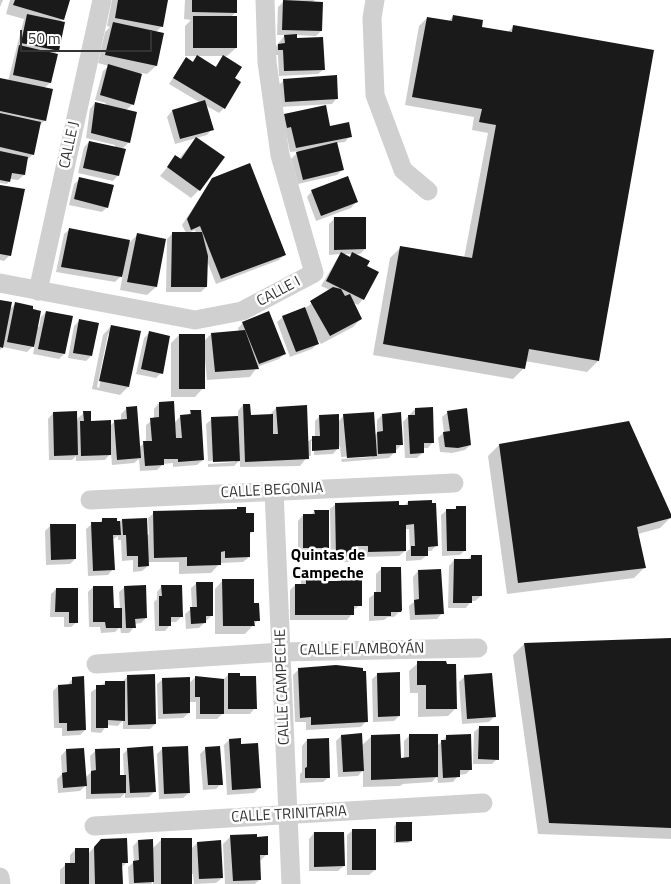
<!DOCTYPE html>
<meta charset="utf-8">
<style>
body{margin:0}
#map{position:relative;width:671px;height:884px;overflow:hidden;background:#fff;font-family:"Titillium Web",sans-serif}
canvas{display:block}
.scale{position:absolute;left:20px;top:30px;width:132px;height:22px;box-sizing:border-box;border:2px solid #333;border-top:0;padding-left:6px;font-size:15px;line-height:18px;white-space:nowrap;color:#333;-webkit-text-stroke:4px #fff;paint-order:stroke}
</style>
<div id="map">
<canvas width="671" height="884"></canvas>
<div class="scale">50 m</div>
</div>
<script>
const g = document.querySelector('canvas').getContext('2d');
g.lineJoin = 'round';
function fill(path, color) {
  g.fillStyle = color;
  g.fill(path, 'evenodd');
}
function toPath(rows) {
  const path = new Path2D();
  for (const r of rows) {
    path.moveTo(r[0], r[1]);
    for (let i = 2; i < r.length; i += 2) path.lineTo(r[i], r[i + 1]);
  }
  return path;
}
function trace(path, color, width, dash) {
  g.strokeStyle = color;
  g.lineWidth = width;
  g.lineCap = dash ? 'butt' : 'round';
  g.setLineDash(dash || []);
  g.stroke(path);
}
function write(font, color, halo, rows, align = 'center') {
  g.font = font + ' "Titillium Web",sans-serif';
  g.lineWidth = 5;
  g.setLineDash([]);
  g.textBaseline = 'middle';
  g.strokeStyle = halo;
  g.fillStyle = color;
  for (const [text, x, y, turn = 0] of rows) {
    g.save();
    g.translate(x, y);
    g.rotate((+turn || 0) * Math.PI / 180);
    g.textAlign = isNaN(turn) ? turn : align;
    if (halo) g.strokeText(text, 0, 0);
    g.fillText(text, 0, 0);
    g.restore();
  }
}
const shadow = toPath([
 [0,0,3,0,0,7],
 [10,0,69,0,63,19,60,22,58,51,54,54,50,83,44,88,45,120,39,126,33,154,26,161,24,175,18,180,10,179,7,184,0,183,0,80,8,81,24,19,6,14],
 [112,0,166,0,161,27,155,33,162,34,156,66,147,74,141,73,133,104,126,110,129,142,122,149,118,175,113,181,78,173,84,147,89,142,115,148,115,145,86,138,90,109,95,103,105,106,106,103,95,100,103,71,109,66,98,63,105,32,110,27,107,26],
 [185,0,236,0,236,12,231,17,236,48,227,56,185,56,185,26,191,20,184,19],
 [285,0,315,0,312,2,321,31,316,36,295,35,295,39,324,69,318,74,279,76,278,55,274,55,273,50,285,35,277,35,278,7],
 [453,16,481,28,508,32,514,26,652,51,598,361,587,372,525,361,524,368,513,379,373,355,390,258,401,247,464,258,488,133,472,130,474,117,405,105,419,26,427,18,448,22],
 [197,57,215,67,223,57,233,79,224,108,219,113,205,105,212,129,207,135,175,144,167,117,172,111,201,103,169,84,186,59,192,62],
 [284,80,337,98,332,104,280,107,278,86],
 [285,115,329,127,350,136,345,142,336,143,343,169,337,175,298,184,291,159,299,151,290,152,286,132,280,120],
 [196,138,199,190,191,198,160,176,176,157,179,159],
 [80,179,107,207,102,212,69,205,74,184],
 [212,179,285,254,279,260,216,284,207,261,206,287,201,292,166,292,167,239,173,233,186,233,182,225],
 [195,230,196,234,188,233],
 [0,186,10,255,4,261,0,260],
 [312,191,356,202,351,208,316,221,307,197],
 [334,219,365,249,360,254,354,254,366,266,363,299,358,305,352,302,361,319,353,327,321,344,315,336,318,343,312,349,290,357,277,322,283,317,304,309,330,290,321,286,340,254,329,255,329,224],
 [342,254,352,254,348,258],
 [70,229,127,245,138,234,165,240,156,287,147,295,120,290,123,274,115,282,56,272,64,234],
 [0,301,10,309,15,304,36,326,39,327,41,317,46,312,72,317,64,354,59,359,33,354,35,344,27,352,3,347,0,350],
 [80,320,91,356,86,361,68,358,74,326],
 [243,323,285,353,279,359,257,367,250,377,207,380,205,360,203,360,203,388,195,397,171,397,171,343,179,335,203,342,211,334,239,332,238,328],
 [111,326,128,387,120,395,92,389,103,335],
 [108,334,110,334,99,388,97,387],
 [149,333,161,373,156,378,136,374,144,338],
 [159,403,174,423,181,416,187,416,191,412,203,460,197,465,173,467,173,463,163,464,157,470,140,471,139,459,134,463,112,465,111,453,105,460,76,461,76,456,72,460,49,460,48,419,53,413,76,426,78,418,84,413,90,422,110,426,115,421,121,421,121,414,126,409,139,447,146,442,146,425,154,419,154,409],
 [243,405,250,417,269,416,276,408,307,442,315,437,315,421,320,416,338,422,344,415,374,436,377,433,377,420,382,415,402,444,389,458,342,462,341,459,372,457,372,455,341,457,340,446,333,454,314,455,314,441,311,441,311,456,308,456,300,466,240,467,240,460,234,466,208,467,208,464,235,462,235,460,208,461,206,424,212,419,238,417,238,411],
 [415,409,433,442,428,448,423,448,423,452,417,458,405,458,403,422],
 [448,412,470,445,465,450,452,453,440,452,438,438,444,432,442,417],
 [499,445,671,517,660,528,638,534,645,567,634,578,507,594,488,456],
 [408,502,436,546,431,551,426,551,427,555,421,560,406,561,406,552,410,549,409,529,405,529,405,551,399,556,363,557,363,551,354,551,354,556,349,562,331,562,330,509,336,504,404,506],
 [457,507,465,550,460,555,442,556,441,515,447,510,454,510],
 [315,511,328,547,322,553,298,553,298,521,303,515,311,515],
 [154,513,244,515,253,531,248,536,249,557,243,562,220,563,211,573,179,574,179,562,148,562,148,566,142,571,133,572,133,560,122,561,121,540,118,540,118,536,112,540,113,569,108,575,88,576,86,529,92,524,99,523,102,520,116,523,122,520,149,535,148,518],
 [50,526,75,559,70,564,46,565,45,531],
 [471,556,481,596,475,601,471,601,466,608,448,608,449,566,454,560,467,561],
 [381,569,400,611,394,617,388,617,384,620,369,621,369,598,376,593,376,574],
 [418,571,442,613,437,619,410,620,409,606,414,602,413,577],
 [341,574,360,605,352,611,352,614,347,620,290,620,290,590,295,585,301,585,301,581,307,575,324,582,336,582],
 [223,580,253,604,258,620,245,634,215,634,215,589],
 [197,583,212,615,199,628,186,629,185,614,192,608,191,588],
 [162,586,182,616,176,622,170,622,170,625,165,631,155,631,154,602,157,599,157,592],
 [93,587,112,610,120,609,119,592,125,587,146,618,141,623,134,624,134,627,129,633,121,633,120,627,115,632,101,633,100,627,89,627,88,592],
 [56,589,77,622,71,627,64,627,64,617,50,617,51,594],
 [671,639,671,839,538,834,513,655,524,644],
 [418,663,456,708,448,716,418,717,418,693,410,693,409,671],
 [298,670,366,721,361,727,306,730,306,722,295,722,293,675],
 [378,674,399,716,394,721,373,722,372,679],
 [228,675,255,708,250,714,222,714,217,719,196,719,196,702,189,702,189,713,183,718,158,719,157,684,163,679,188,684,196,677,223,680],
 [128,676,155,724,150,729,123,729,123,720,118,726,107,725,101,733,91,732,91,692,106,682,122,682],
 [465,676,495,716,489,722,462,724,459,682],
 [73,678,85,730,80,735,62,736,62,728,54,728,53,691,58,686,67,686],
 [480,727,497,759,492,764,473,764,474,732],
 [341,736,361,746,372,736,400,759,404,759,404,741,409,736,437,746,446,737,471,769,466,774,459,775,453,782,438,783,437,776,432,782,403,784,400,786,363,787,363,770,358,776,338,777,336,741],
 [239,739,240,745,259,788,254,793,227,795,224,745,229,740],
 [307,740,329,777,323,782,300,783,300,774,302,772,302,746],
 [163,748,189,793,183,798,159,799,157,754],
 [206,748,221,784,216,789,203,790,200,754],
 [128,749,155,791,149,797,125,798,125,793,120,798,86,799,86,785,80,791,58,793,57,779,62,774,61,756,66,750,85,778,91,772,90,756,96,750,119,776,124,776,123,754],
 [396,824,411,841,408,843,394,843,394,826],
 [353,830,375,870,369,875,347,875,347,835],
 [314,833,344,866,338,871,309,871,309,839],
 [231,836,267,854,259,862,260,879,255,884,225,884,223,844],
 [162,839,191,849,197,843,222,878,216,883,194,884,193,874,191,874,191,884,153,884,153,881,151,884,129,884,128,867,134,862,133,846,138,841,152,849],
 [101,840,126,863,121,868,121,884,60,884,60,870,66,864,70,864,70,855,76,849,88,854]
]);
const building = toPath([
 [15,0,70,0,64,20,13,5],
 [118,0,168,0,163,27,115,18],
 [192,0,237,0,237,13,192,12],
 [283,0,323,2,322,31,282,30],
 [27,14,65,22,59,51,21,43],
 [453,15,483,20,482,27,512,32,513,25,654,50,599,361,529,349,525,369,383,344,400,246,472,258,496,125,479,122,482,109,412,97,427,17,452,21],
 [193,16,237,16,237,48,193,48],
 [113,22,164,33,157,66,105,55],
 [297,34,297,38,323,37,325,70,284,71,283,50,278,50,278,44,285,43,284,35],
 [19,45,58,54,51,83,13,75],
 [197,55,216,67,223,55,242,67,235,78,241,82,225,109,173,78,186,57,193,62],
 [108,64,142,74,134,105,100,95],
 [337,75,338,99,285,102,283,79],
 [0,78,53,89,46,121,0,111],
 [205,100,214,130,180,139,172,110],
 [95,102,137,112,130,143,91,133],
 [326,105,330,126,349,122,352,137,296,148,291,127,287,128,284,114],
 [0,113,41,122,34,155,0,147],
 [196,137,225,157,200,191,167,167,175,155,181,159],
 [89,141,126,149,119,176,83,168],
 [337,142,344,170,303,180,296,152],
 [0,151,28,157,25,175,12,173,10,182,0,180],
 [250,163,286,255,221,279,200,226,191,230,187,219,212,178],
 [348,176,358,202,321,216,311,190],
 [79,177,114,185,108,208,74,199],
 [0,185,25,189,11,256,0,254],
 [334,217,366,217,366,249,334,250],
 [69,228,130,240,122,277,61,267],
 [172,232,202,232,208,256,207,287,171,287],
 [137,233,166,239,157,287,127,282],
 [341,252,350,257,352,252,370,261,367,266,379,272,364,300,326,281],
 [333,287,341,289,345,296,350,294,362,319,330,336,310,301],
 [0,300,12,302,3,348,0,347],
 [15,302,33,306,33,309,41,311,34,347,7,342],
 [305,307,319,344,296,352,282,316],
 [46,311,73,316,65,354,38,349],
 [269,311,286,354,259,364,242,322],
 [79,319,99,323,92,356,73,353],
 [111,325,141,331,129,387,99,381],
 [245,330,259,369,215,372,211,333],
 [149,331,170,336,163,374,141,369],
 [179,334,205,334,205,389,179,389],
 [174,401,176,438,182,438,180,415,191,414,190,410,201,410,204,460,178,462,178,459,164,459,164,465,145,466,143,441,152,441,150,418,159,417,159,402],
 [243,404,250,404,251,415,273,414,273,434,278,434,276,407,307,405,309,459,245,462],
 [137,406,141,458,117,460,114,420,127,419,126,407],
 [433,407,434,443,424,443,424,453,410,454,408,415,415,415,415,408],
 [467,408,471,445,458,448,445,447,443,432,450,431,447,411],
 [77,411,78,455,54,456,53,412],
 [83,411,91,411,91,421,111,420,111,455,81,456,80,421,84,421],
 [374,412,377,456,347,458,343,414],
 [401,412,403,445,396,445,396,453,378,454,377,432,383,431,382,414],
 [339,414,339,449,312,451,312,436,320,436,319,415],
 [238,416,240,461,213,462,211,417],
 [629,421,671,514,671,518,637,527,646,568,518,583,499,444],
 [432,500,432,503,436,503,438,546,428,547,428,556,411,556,411,546,415,546,414,524,406,525,406,551,368,552,368,546,356,546,356,557,336,557,335,503,399,501,399,505,408,505,408,501],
 [456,506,466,506,466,551,447,551,446,509,456,509],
 [237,507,246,507,246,513,254,513,254,532,250,532,250,557,225,558,225,551,221,552,221,565,187,566,187,557,154,558,153,511,237,509],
 [314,510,329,510,329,548,303,548,303,514,315,514],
 [102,518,117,518,117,521,120,521,121,535,113,535,115,570,93,571,91,522,102,522],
 [147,518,149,566,138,567,138,556,127,556,126,535,123,535,122,519],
 [50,524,76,524,76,559,51,560],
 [471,555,482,555,482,596,472,596,472,603,453,603,454,559,471,559],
 [381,567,401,567,402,610,401,612,391,612,391,616,374,616,374,592,381,592],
 [441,569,444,614,415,615,414,600,419,599,418,570],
 [341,572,362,573,362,606,354,606,354,615,295,615,295,584,306,584,306,574,325,574,325,581,341,581],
 [222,579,254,579,254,603,259,603,260,621,254,621,255,626,223,626],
 [196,582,213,582,213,616,206,616,206,623,191,624,190,607,197,607],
 [146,585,147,618,135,619,136,628,126,628,124,586],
 [161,585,182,585,183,617,171,617,171,626,159,626,159,596,162,596],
 [93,586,113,586,114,608,122,608,122,628,106,628,105,622,93,622],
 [56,588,78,588,78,623,69,623,69,612,55,612],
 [671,638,671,828,549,823,524,643],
 [417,661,446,661,447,664,456,664,457,709,426,709,426,685,417,685],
 [336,665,363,668,363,671,366,671,368,722,311,725,311,717,300,718,298,668],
 [400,672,400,716,378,717,377,673],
 [228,673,240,673,240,676,256,676,257,709,228,709],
 [492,673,496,717,467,719,464,675],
 [155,674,156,724,128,725,127,675],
 [84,676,86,730,67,731,67,723,59,723,58,685,72,684,72,677],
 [195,676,224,679,224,714,200,714,200,697,195,697],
 [190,677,190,713,163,714,162,678],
 [105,681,125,681,125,721,108,720,108,728,96,728,96,685,105,685],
 [479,726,499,726,499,760,478,759],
 [362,733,364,771,343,772,341,735],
 [400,734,401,758,409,757,409,734,438,734,438,777,371,780,371,735],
 [471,734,472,770,460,770,460,777,443,778,441,740,446,740,446,735],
 [241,738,241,744,258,743,261,788,232,790,229,739],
 [329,738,330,778,305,778,305,768,307,767,307,739],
 [153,746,156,792,130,793,127,748],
 [188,746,190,793,164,794,162,747],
 [220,746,223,785,208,785,205,747],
 [84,748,87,786,63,788,62,773,67,772,66,749],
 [120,748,120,775,126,775,126,793,91,794,91,771,96,770,95,749],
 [396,822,412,822,412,841,396,842],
 [352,829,376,829,376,870,352,870],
 [314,832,344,832,345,866,314,867],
 [257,834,257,837,268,836,268,855,260,855,261,880,233,881,230,835],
 [127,838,128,863,122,863,123,884,95,884,94,847,101,839],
 [161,838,192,838,192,884,161,884],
 [153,839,154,882,134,883,133,861,139,860,138,840],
 [221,840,223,878,199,879,197,842],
 [75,848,89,848,89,884,65,884,65,863,75,863]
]);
const street = toPath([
 [375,0,372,18,375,95,403,170,428,191],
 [0,283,195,320,242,311,314,273,280,155,267,62,265,0],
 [38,291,102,0],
 [274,491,291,884],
 [90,500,454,483],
 [96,664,282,652,478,648],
 [94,826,483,803],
 [0,877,1,884]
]);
const streetNames = [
 ["CALLE J",70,145,-78],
 ["CALLE I",279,292,-28],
 ["CALLE BEGONIA",272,491,-3],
 ["CALLE FLAMBOYÁN",362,650,-1],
 ["CALLE CAMPECHE",283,687,-92],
 ["CALLE TRINITARIA",289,815,-3]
];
const neighbourhoodNames = [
 ["Quintas de",328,556],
 ["Campeche",328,574]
];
fill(shadow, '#0003');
fill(building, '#1a1a1a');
trace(street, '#d0d0d0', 19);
write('15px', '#333', '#fff', streetNames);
write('bold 16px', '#000', '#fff', neighbourhoodNames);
</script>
